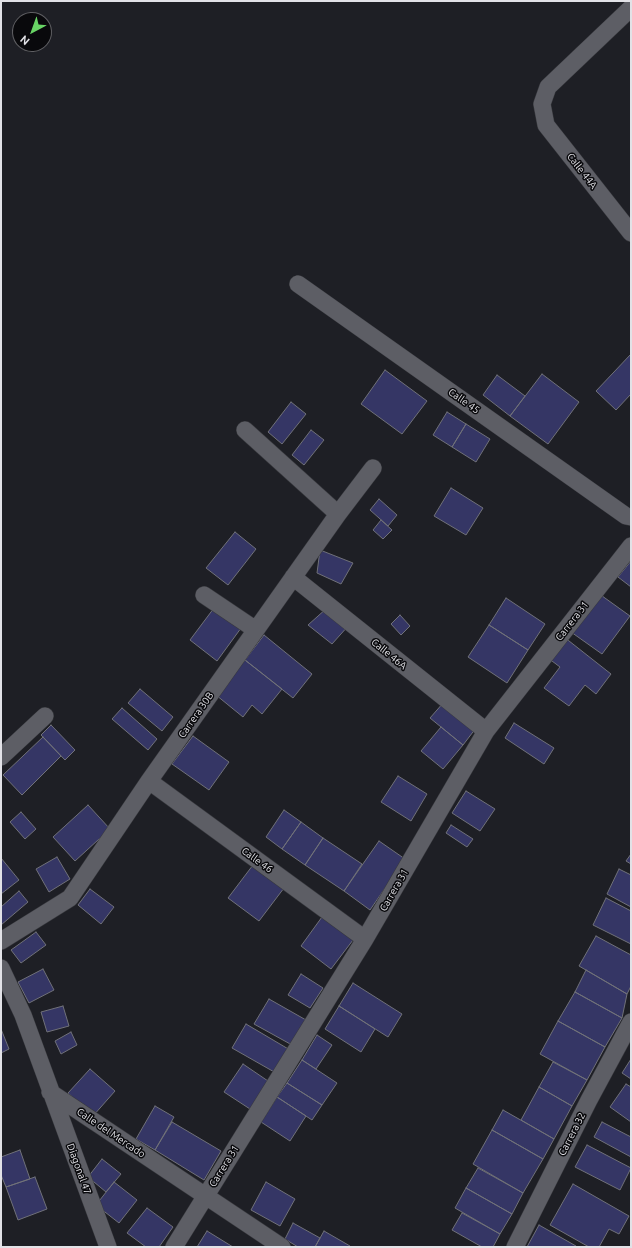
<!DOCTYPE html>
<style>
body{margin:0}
#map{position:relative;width:632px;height:1248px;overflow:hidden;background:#1e1f25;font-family:Ubuntu,sans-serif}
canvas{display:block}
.frame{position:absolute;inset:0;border:2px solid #e2e2e7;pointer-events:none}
.north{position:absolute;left:12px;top:12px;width:40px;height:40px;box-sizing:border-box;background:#09090c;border:1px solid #606064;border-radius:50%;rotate:221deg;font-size:11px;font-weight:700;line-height:16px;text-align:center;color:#e2e2e7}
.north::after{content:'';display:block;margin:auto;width:14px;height:18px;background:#68d465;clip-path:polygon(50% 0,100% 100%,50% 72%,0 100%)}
</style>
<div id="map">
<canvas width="632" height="1248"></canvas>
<div class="frame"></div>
<div class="north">N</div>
</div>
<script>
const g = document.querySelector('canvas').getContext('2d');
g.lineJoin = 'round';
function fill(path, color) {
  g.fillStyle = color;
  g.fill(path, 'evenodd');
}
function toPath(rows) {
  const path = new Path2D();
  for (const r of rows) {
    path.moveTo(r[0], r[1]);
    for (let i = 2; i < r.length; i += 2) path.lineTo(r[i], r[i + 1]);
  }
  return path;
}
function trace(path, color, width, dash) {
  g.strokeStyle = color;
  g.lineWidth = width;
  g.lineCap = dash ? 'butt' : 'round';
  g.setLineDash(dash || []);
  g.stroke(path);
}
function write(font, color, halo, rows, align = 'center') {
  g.font = font + ' Ubuntu,sans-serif';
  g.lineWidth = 3;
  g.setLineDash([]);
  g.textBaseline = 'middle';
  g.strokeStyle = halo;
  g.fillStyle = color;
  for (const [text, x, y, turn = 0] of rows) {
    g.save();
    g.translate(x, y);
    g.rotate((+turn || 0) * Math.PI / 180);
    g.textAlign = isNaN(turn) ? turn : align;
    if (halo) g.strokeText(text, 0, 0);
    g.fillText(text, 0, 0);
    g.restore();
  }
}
const building = toPath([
 [631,354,631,394,616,410,596,391,631,354],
 [385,370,427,401,402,434,361,404,385,370],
 [542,374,579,402,548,444,510,416,542,374],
 [497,375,525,396,510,416,483,395,497,375],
 [291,402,306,414,282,444,268,432,291,402],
 [447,412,466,424,452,447,433,435,447,412],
 [466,424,490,439,476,462,452,447,466,424],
 [311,430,324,440,304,465,292,455,311,430],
 [451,488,483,508,466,535,434,516,451,488],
 [379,499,397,515,388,526,370,510,379,499],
 [381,520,392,530,383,539,373,530,381,520],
 [235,532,256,549,228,585,206,568,235,532],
 [320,550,353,563,341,584,317,573,320,550],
 [631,561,631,587,618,577,631,561],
 [598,593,630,616,602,654,571,632,598,593],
 [506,598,545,624,528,650,489,625,506,598],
 [217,604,244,624,217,661,190,640,217,604],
 [327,608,349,625,332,644,308,625,327,608],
 [400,615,410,626,401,635,391,624,400,615],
 [489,625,528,650,507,683,468,657,489,625],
 [264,635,312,674,293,698,245,660,264,635],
 [564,637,611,674,596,694,585,685,569,706,544,688,560,667,548,658,564,637],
 [245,660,282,689,262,714,252,705,243,717,216,695,245,660],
 [140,689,173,717,162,731,128,703,140,689],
 [444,702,476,728,463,745,430,718,444,702],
 [122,708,157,739,148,750,112,719,122,708],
 [514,723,554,748,544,764,505,738,514,723],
 [51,725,75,750,65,760,41,735,51,725],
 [441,727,463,745,443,769,421,751,441,727],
 [193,736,229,762,209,790,172,764,193,736],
 [43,737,61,756,22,795,3,775,43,737],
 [398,776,427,794,411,821,381,802,398,776],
 [466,791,495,809,480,831,452,813,466,791],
 [88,805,110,829,75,861,53,837,88,805],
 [284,810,301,822,282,849,266,837,284,810],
 [21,812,36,829,25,839,10,822,21,812],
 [301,822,323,838,305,865,282,849,301,822],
 [451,825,473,839,467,847,446,833,451,825],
 [323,838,362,864,344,891,305,865,323,838],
 [379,841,405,859,370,910,344,891,379,841],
 [631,854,631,864,626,861,631,854],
 [57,857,70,879,49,892,36,869,57,857],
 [1,858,19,880,1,894,1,858],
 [253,865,284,888,259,921,228,898,253,865],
 [619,869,631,875,631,907,607,894,619,869],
 [90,889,114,907,101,924,78,905,90,889],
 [19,891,28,902,1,925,1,907,19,891],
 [606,898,631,911,631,944,593,925,606,898],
 [322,917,353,940,331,969,301,946,322,917],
 [36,932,46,945,21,963,11,950,36,932],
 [596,936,631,955,631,986,627,994,579,966,596,936],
 [43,969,54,990,29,1003,18,982,43,969],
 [586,970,627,994,622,1018,575,992,586,970],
 [301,974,323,988,310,1008,288,995,301,974],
 [353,983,402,1014,388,1037,339,1006,353,983],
 [575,992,622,1018,605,1047,558,1021,575,992],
 [269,999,306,1020,292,1045,254,1024,269,999],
 [63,1006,69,1026,47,1032,41,1012,63,1006],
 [339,1006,375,1029,361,1052,325,1029,339,1006],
 [558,1021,605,1047,587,1080,540,1054,558,1021],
 [246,1024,290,1050,276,1073,232,1048,246,1024],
 [1,1029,9,1049,1,1053,1,1029],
 [71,1032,77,1045,61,1054,55,1041,71,1032],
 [317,1035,332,1045,316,1069,302,1060,317,1035],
 [631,1059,631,1079,622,1073,631,1059],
 [302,1060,337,1083,322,1105,287,1083,302,1060],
 [553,1062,587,1080,572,1106,539,1087,553,1062],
 [243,1064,268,1081,250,1109,224,1092,243,1064],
 [90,1069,115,1091,93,1116,68,1093,90,1069],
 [287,1083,322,1105,312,1120,277,1097,287,1083],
 [626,1084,631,1087,631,1122,610,1107,626,1084],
 [539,1087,572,1106,554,1139,521,1120,539,1087],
 [277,1097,306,1116,290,1141,261,1122,277,1097],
 [155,1106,174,1117,155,1150,136,1139,155,1106],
 [503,1110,554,1139,543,1159,492,1130,503,1110],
 [172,1122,221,1151,204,1180,155,1150,172,1122],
 [602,1122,631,1137,631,1157,594,1137,602,1122],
 [492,1130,543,1159,523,1193,473,1164,492,1130],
 [587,1145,631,1168,620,1190,575,1167,587,1145],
 [20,1150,30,1179,6,1187,1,1175,1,1157,20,1150],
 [102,1159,121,1174,106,1192,88,1177,102,1159],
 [478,1168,523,1193,512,1214,466,1188,478,1168],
 [35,1177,47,1209,18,1220,6,1187,35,1177],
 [114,1182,137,1200,119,1223,96,1205,114,1182],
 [266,1182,295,1199,280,1226,251,1210,266,1182],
 [573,1184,629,1216,619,1234,609,1229,599,1247,589,1247,550,1225,573,1184],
 [466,1188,512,1214,500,1234,455,1208,466,1188],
 [147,1208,173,1227,159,1247,146,1247,127,1233,147,1208],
 [462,1213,500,1234,493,1247,482,1247,452,1230,462,1213],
 [293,1223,320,1238,315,1247,298,1247,285,1239,293,1223],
 [539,1225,576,1246,575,1247,527,1247,539,1225],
 [207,1231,233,1247,197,1247,207,1231],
 [324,1231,350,1246,350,1247,315,1247,324,1231]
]);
const minor = toPath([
 [631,8,548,87,542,104,546,125,631,233],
 [298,284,626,516,631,517],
 [245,430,338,514],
 [293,577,486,731],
 [204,595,256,630],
 [1,757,45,716],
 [149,781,365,939],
 [1,941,70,898,149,781,338,514,373,468],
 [1,968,23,1015,108,1247],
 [50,1092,282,1247],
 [174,1247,365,939,486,731,631,546],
 [515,1247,589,1100,631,1022]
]);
const streetNames = [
 ["Calle 44A",582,171,52],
 ["Calle 45",464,401,35],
 ["Carrera 31",572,621,-52],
 ["Calle 46A",389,654,39],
 ["Carrera 30B",196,715,-55],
 ["Calle 46",257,860,36],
 ["Carrera 31",394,890,-60],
 ["Calle del Mercado",111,1133,34],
 ["Carrera 32",572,1134,-63],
 ["Carrera 31",224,1166,-58],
 ["Diagonal 47",79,1169,70]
];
fill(building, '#353665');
trace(building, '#707179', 1);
trace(minor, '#38393e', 18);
trace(minor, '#5d5e65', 17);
write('10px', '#e2e2e7', '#09090c', streetNames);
</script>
